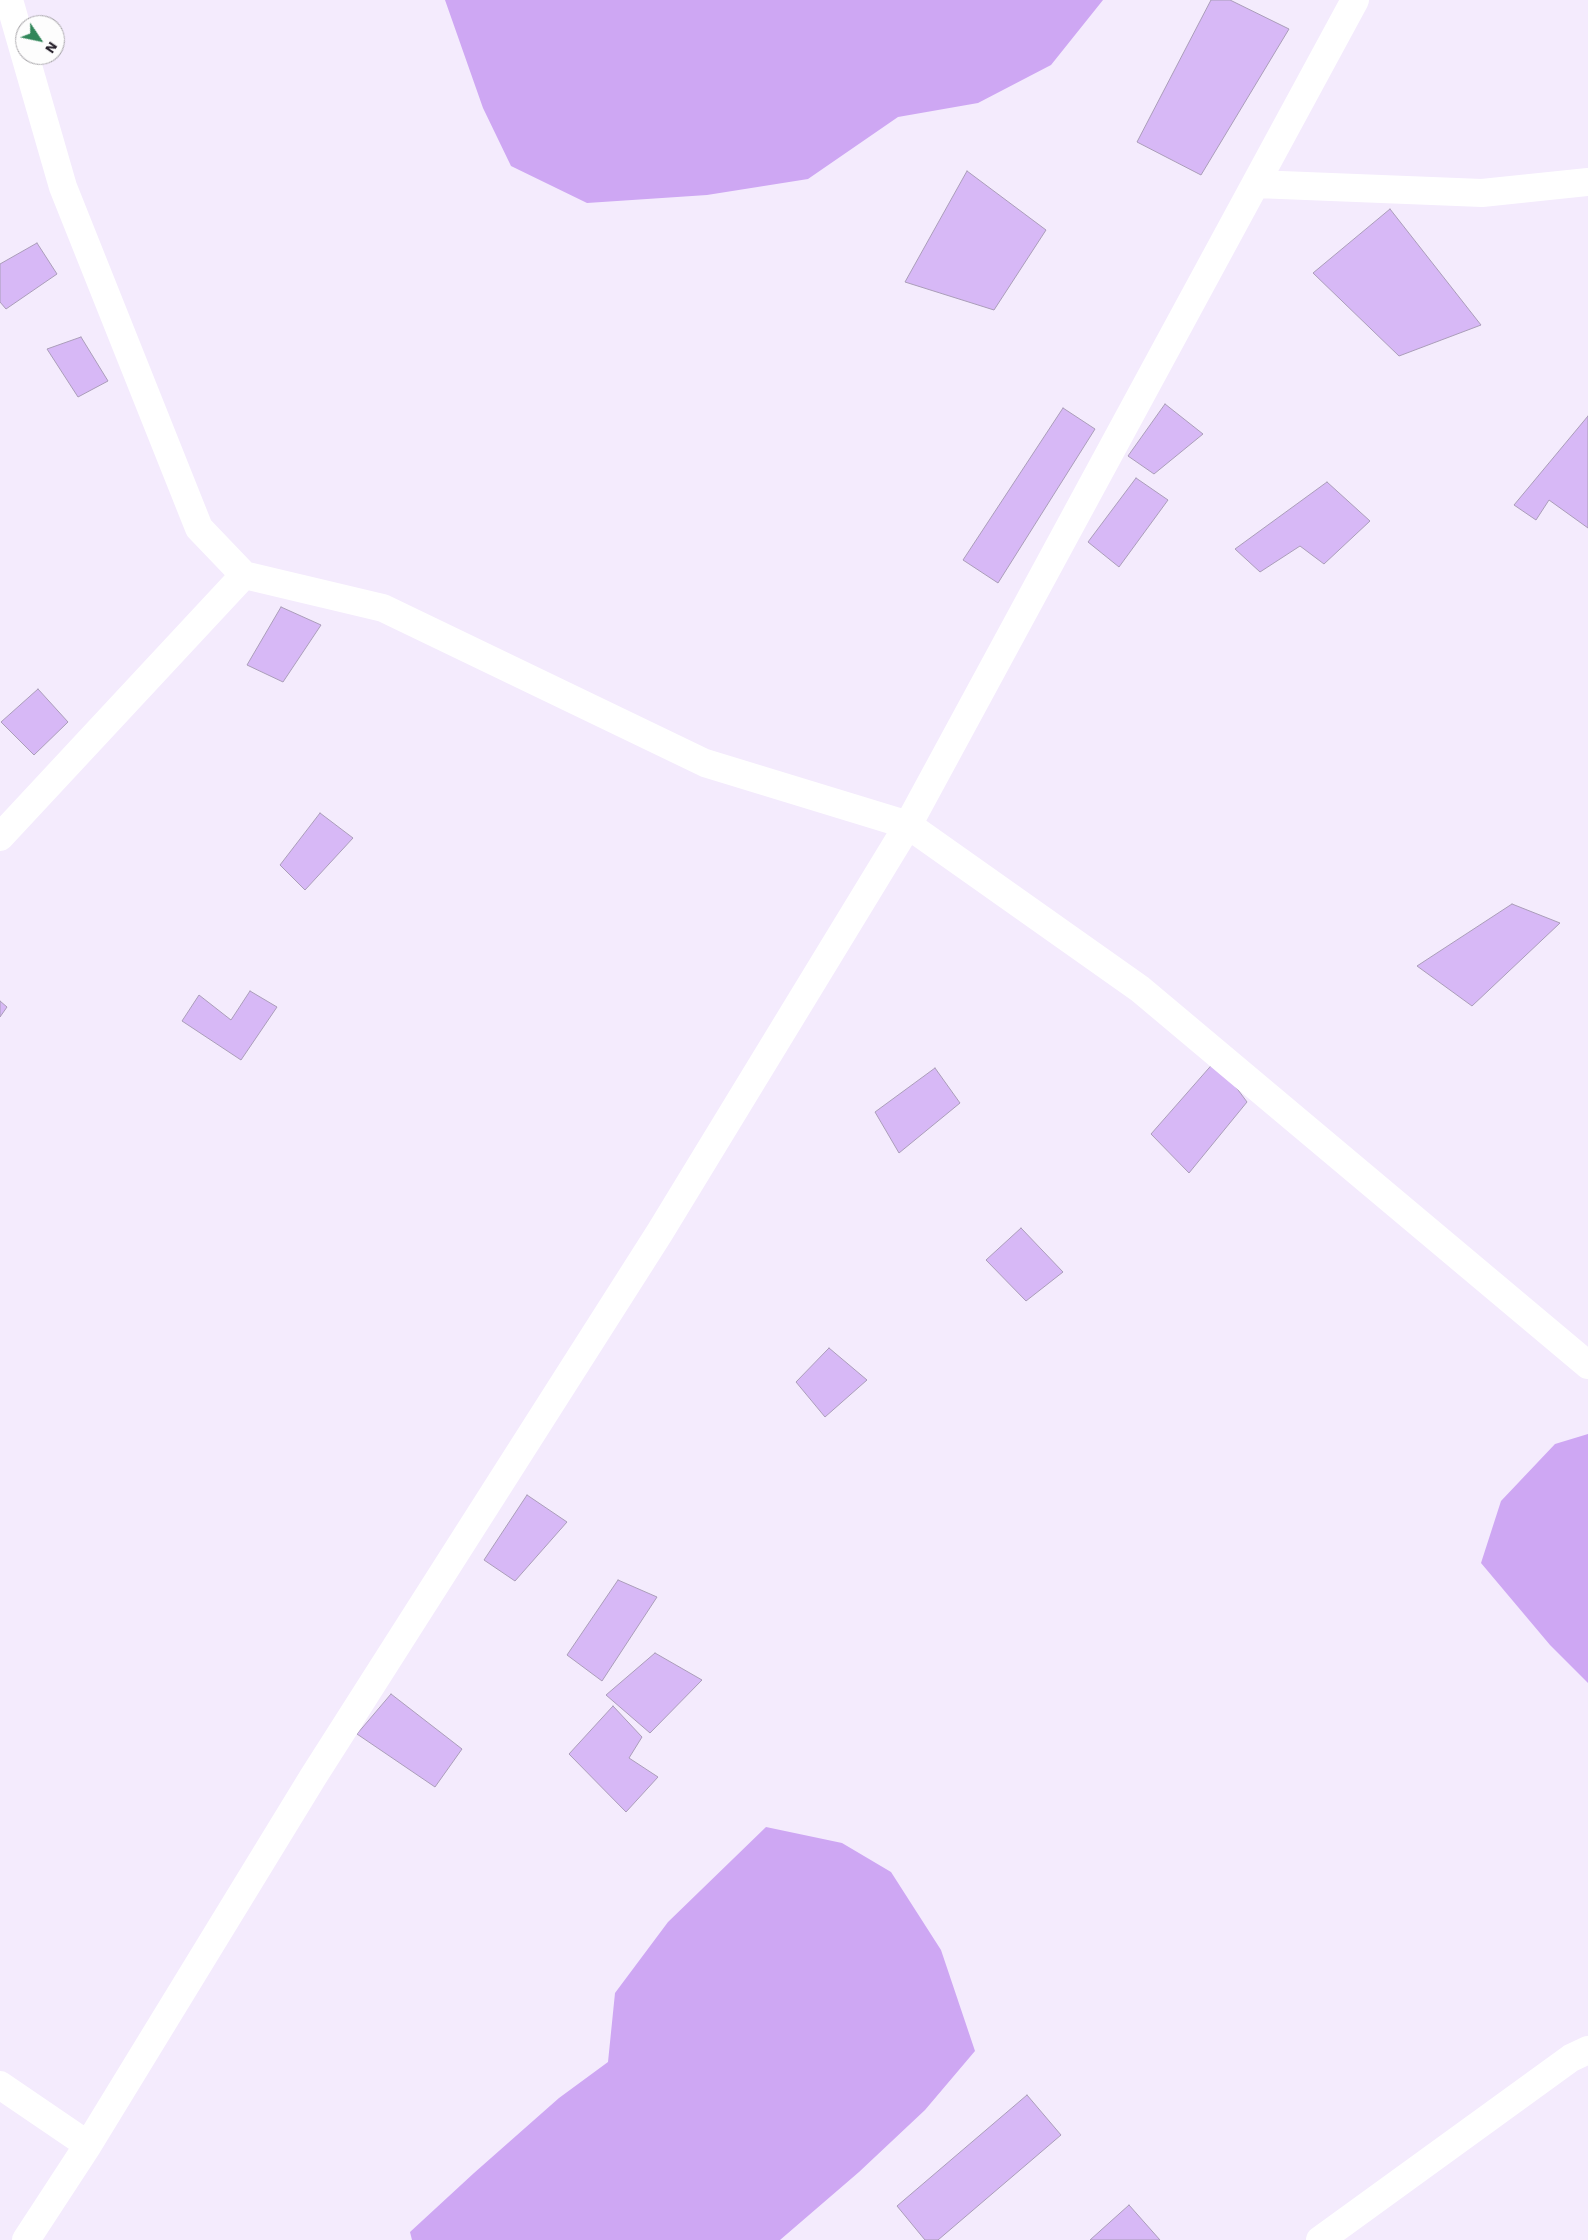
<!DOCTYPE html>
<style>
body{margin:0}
#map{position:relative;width:1588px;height:2240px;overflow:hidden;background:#f4ebfd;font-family:"Work Sans",sans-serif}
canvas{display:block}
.north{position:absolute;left:15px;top:15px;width:50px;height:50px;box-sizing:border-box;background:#fdfdfd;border:1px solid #a8a6aa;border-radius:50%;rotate:124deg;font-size:14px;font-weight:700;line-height:20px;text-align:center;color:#29232e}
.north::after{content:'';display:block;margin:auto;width:18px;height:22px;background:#308659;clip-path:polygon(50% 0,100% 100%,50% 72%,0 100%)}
</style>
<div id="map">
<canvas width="1588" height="2240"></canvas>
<div class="north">N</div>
</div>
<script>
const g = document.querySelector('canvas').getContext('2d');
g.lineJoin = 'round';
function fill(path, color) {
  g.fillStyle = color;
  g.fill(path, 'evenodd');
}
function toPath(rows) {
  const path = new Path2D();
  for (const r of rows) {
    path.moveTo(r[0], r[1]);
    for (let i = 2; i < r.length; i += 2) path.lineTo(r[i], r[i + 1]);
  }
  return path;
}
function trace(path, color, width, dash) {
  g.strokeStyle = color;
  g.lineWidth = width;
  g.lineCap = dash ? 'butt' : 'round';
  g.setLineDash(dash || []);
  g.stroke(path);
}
const water = toPath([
 [445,0,1103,0,1051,65,978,103,898,117,808,179,707,195,587,203,511,166,483,108],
 [1588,1434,1588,1683,1550,1645,1481,1563,1501,1501,1555,1444],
 [766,1827,842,1843,891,1872,941,1950,975,2051,925,2110,859,2172,780,2240,412,2240,410,2232,474,2173,559,2098,608,2062,615,1993,668,1922]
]);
const building = toPath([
 [1211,0,1230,0,1289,29,1201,175,1137,142,1211,0],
 [967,171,1046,230,994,310,905,282,967,171],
 [1390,209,1481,325,1399,356,1313,273,1390,209],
 [37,243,57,274,6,309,0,302,0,264,37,243],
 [81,337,108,381,78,397,47,349,81,337],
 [1165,404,1203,434,1154,474,1128,456,1165,404],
 [1063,408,1095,429,998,583,963,560,1063,408],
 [1588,416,1588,528,1549,500,1536,520,1514,505,1588,416],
 [1136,478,1168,500,1119,567,1088,542,1136,478],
 [1327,482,1370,521,1324,564,1300,546,1260,572,1235,549,1327,482],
 [281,607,321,625,283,682,247,665,281,607],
 [38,689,68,722,34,755,1,722,38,689],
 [320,813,353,838,305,890,280,865,320,813],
 [1512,904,1560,923,1472,1006,1417,966,1512,904],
 [250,991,277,1007,241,1060,182,1021,199,995,231,1020,250,991],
 [0,1001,7,1007,0,1017,0,1001],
 [1216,1060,1247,1102,1189,1173,1151,1134,1216,1060],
 [935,1068,960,1103,899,1153,875,1112,935,1068],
 [1021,1228,1063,1272,1026,1301,986,1260,1021,1228],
 [829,1348,867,1380,825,1417,796,1382,829,1348],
 [527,1495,567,1522,515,1581,484,1560,527,1495],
 [618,1580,657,1597,602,1681,567,1655,618,1580],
 [655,1653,702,1680,650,1733,606,1695,655,1653],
 [391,1694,462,1749,435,1787,357,1734,391,1694],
 [613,1706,642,1737,629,1758,658,1777,626,1812,569,1754,613,1706],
 [1027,2095,1061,2135,938,2240,925,2240,897,2206,1027,2095],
 [1129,2205,1160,2240,1090,2240,1129,2205]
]);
const minor = toPath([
 [9,0,63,187,199,528,244,575,383,608,705,763,908,825,1140,989,1588,1365],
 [1256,184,1482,193,1588,182],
 [0,837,244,575],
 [0,2085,88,2145],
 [26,2240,88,2145,313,1777,660,1232,908,825,1355,0],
 [1320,2240,1571,2058,1588,2050]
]);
fill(water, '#cea7f3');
fill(building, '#d7b8f6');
trace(building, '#aa9db9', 1);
trace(minor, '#fff', 28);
</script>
